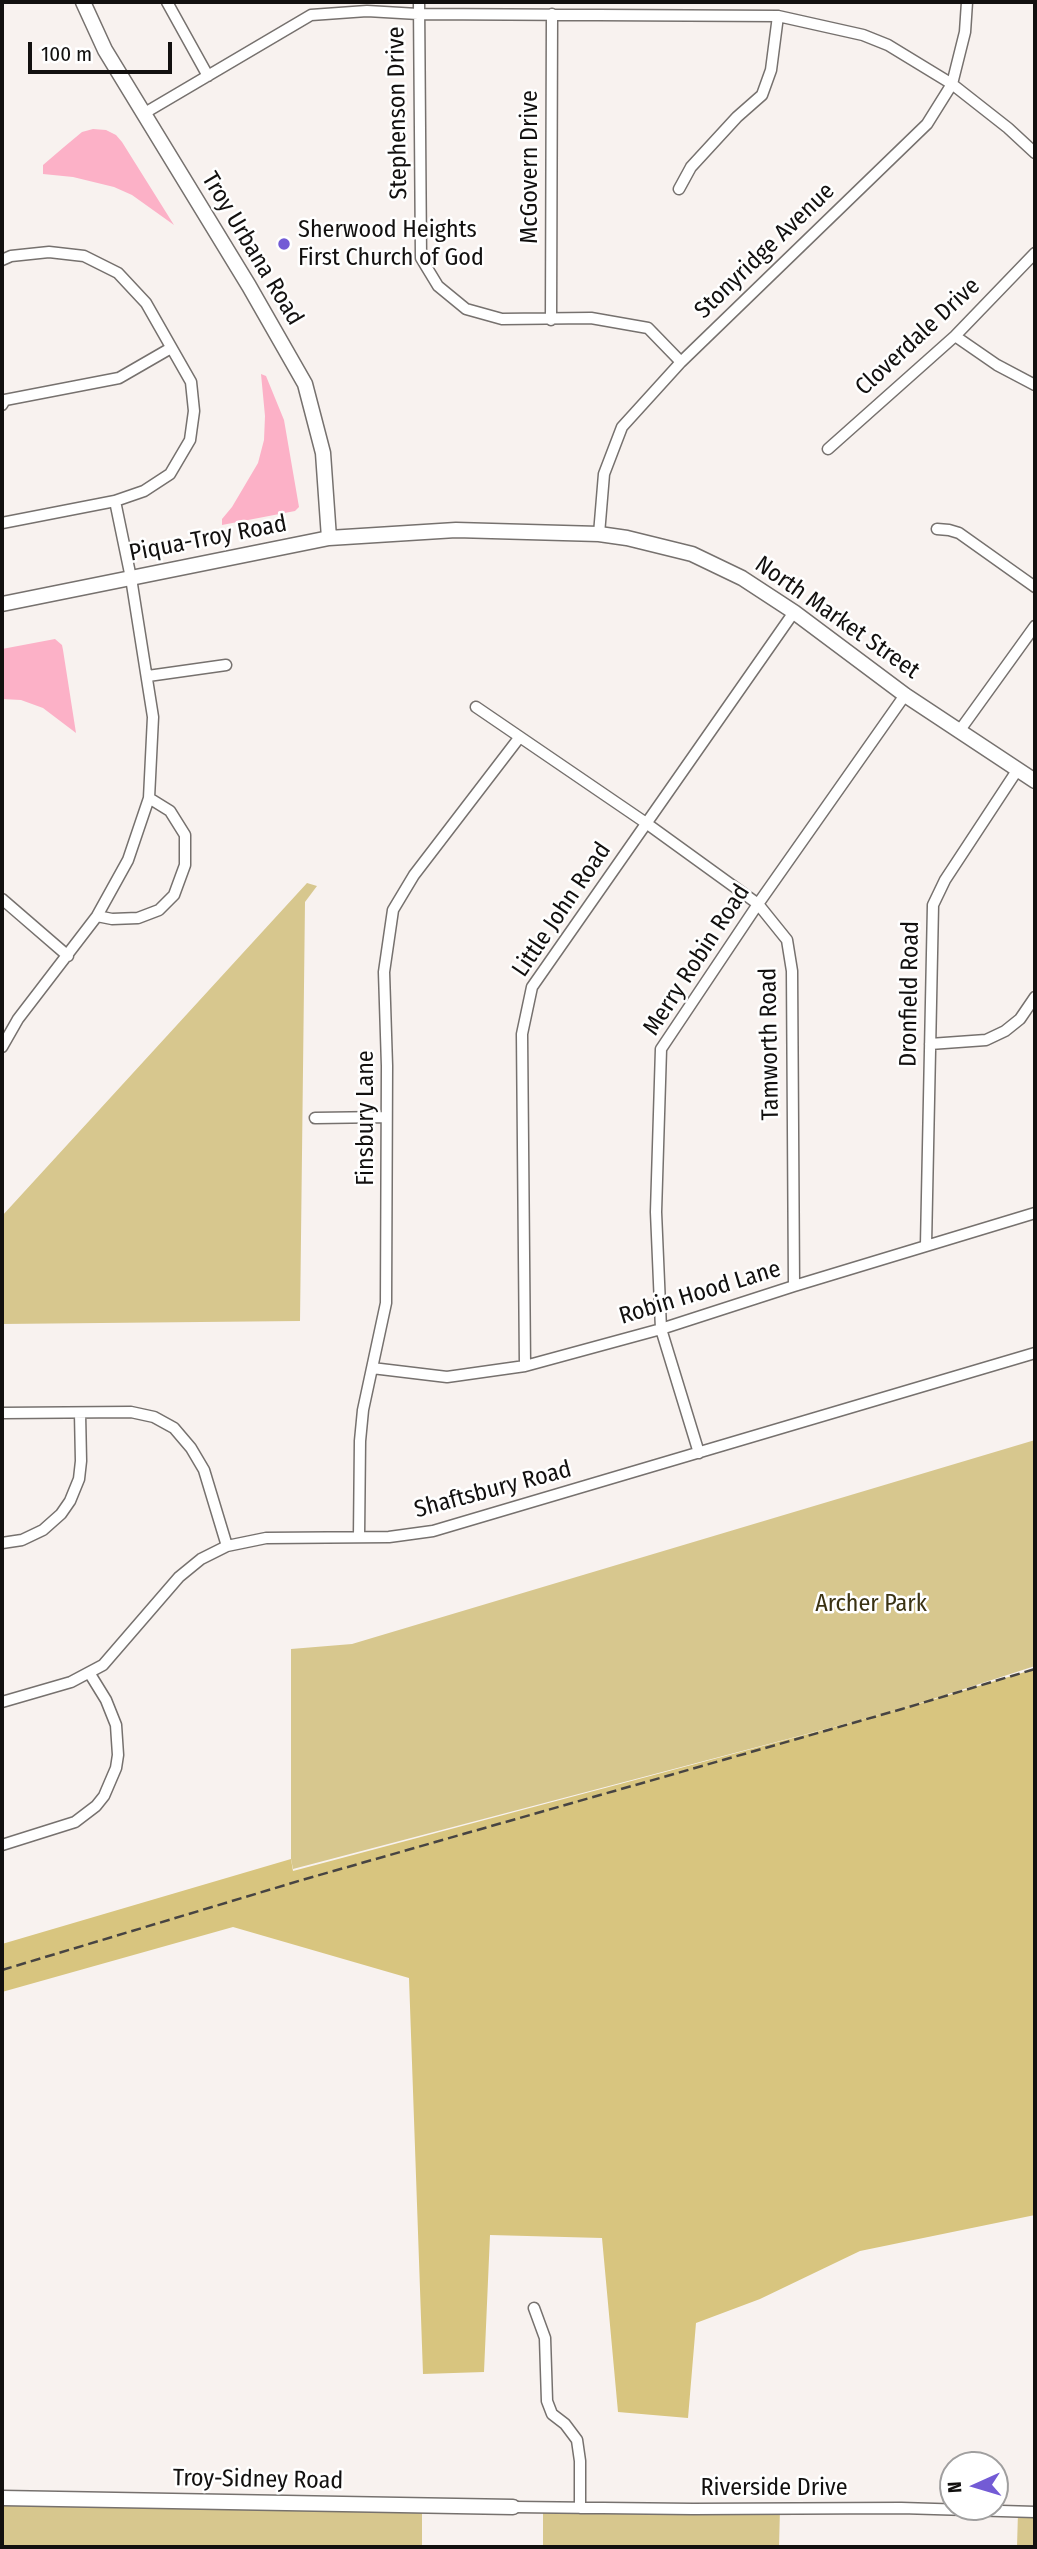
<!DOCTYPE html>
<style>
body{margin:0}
#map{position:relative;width:1037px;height:2549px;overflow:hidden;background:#f8f2ef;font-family:"Fira Sans Condensed",sans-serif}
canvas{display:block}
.frame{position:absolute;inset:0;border:4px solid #12100f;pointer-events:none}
.north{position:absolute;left:939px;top:2451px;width:70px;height:70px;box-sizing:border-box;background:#fff;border:2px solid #a09f9f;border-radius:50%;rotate:266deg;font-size:19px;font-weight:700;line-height:28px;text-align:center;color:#12100f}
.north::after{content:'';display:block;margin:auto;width:24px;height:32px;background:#735bd5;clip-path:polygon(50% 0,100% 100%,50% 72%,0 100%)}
.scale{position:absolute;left:28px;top:42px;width:144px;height:32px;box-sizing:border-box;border:4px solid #12100f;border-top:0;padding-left:9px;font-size:21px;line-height:24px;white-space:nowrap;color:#12100f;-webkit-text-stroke:5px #fff;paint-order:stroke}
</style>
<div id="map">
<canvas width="1037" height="2549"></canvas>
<div class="frame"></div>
<div class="north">N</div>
<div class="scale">100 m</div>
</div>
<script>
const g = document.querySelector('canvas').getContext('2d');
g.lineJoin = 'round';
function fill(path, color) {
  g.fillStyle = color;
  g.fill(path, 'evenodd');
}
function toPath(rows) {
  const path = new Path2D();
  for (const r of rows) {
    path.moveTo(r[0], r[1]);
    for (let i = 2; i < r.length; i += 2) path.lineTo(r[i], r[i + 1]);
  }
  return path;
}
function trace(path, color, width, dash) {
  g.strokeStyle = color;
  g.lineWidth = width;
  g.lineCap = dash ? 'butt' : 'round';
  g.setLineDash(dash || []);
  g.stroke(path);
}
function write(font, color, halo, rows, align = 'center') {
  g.font = font + ' "Fira Sans Condensed",sans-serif';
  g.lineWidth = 5;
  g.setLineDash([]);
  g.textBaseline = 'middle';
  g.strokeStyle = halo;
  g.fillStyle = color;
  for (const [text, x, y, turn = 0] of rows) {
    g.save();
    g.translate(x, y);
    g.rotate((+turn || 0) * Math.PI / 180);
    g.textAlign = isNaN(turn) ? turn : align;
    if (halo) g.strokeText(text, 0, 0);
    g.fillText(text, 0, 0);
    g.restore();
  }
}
const green = toPath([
 [307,883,317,886,305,902,300,1321,2,1324,2,1216],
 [1035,1440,1035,1666,902,1709,293,1869,291,1859,291,1649,352,1644],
 [2,2498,422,2506,422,2547,2,2547],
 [543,2508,780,2509,779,2547,543,2547],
 [1018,2512,1035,2512,1035,2547,1017,2547]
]);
const forest = toPath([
 [1035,1669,1035,2215,860,2251,760,2299,696,2323,688,2418,618,2412,602,2238,490,2235,484,2372,423,2374,409,1978,233,1927,2,1992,2,1944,291,1859,293,1871,902,1709]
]);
const water = toPath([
 [93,129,106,130,116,135,122,142,174,225,132,195,114,187,73,177,43,174,43,165,64,147,82,132],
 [261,374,266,376,284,420,299,507,295,511,222,525,222,519,232,507,258,463,264,440,265,416],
 [55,639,62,645,63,650,76,733,43,708,21,700,2,699,2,649]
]);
const minor = toPath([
 [167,2,208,76],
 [419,2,421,258,438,286,466,309,502,319,591,318,648,328,681,362],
 [143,114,311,15,367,11,418,14,778,16,863,35,888,45,952,84,1008,128,1035,153],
 [679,189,691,167,737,117,762,95,771,70,778,16],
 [2,260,11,256,49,252,84,256,118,273,146,303,191,382,194,411,190,440,170,474,144,491,115,501,131,578,153,717,149,798,128,860,97,916,18,1019,2,1047],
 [551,320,552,14],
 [955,336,997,365,1035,385],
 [2,405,5,400,119,378,171,348],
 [828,449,955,336,1035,253],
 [2,523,115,501],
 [937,529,949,530,959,533,1035,587],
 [599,534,604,474,622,427,681,362,927,124,952,84,965,32,967,2],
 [148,676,226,665],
 [476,707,646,823,758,904,787,940,792,971,794,1286],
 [960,730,1035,626],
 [2,899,68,956],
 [97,916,112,919,138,918,159,910,174,895,185,865,185,835,170,811,149,798],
 [930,1044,986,1040,1005,1031,1020,1019,1035,997],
 [315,1118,386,1117],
 [926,1245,933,905,945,880,1018,769],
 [525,1366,522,1034,532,987,794,612],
 [372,1368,447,1377,525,1366,661,1329,794,1286,1035,1213],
 [2,1413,131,1412,154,1417,174,1428,191,1448,204,1470,227,1546],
 [699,1453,661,1329,656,1212,661,1049,758,904,905,695],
 [359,1537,360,1441,363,1410,386,1303,387,1066,384,972,393,910,414,875,519,738],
 [2,1543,22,1540,43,1530,61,1514,70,1501,79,1479,81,1461,80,1413],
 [2,1702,71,1682,103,1665,179,1577,201,1559,227,1546,266,1538,389,1537,433,1531,1035,1353],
 [2,1845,75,1822,96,1806,104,1796,116,1768,118,1755,116,1725,106,1700,90,1674],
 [534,2308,545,2338,547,2401,552,2414,565,2424,577,2440,580,2461,580,2508],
 [513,2507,693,2509,901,2508,1035,2512]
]);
const tertiary = toPath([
 [83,2,105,50,249,286,305,384,323,453,329,538],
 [2,604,329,538,456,530,599,534,627,538,692,554,742,578,794,612,905,695,1035,781],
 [2,2498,513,2507]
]);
const rail = toPath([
 [2,1970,302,1880,902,1709,1035,1669]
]);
const markers = [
 [284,244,7,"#735bd5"]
];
const streetNames = [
 ["Stephenson Drive",398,113,-91],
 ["McGovern Drive",530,167,-90],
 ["Troy Urbana Road",252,249,59],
 ["Stonyridge Avenue",765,251,-44],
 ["Cloverdale Drive",918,337,-43],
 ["Piqua-Troy Road",208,539,-11],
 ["North Market Street",837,618,35],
 ["Little John Road",562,910,-56],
 ["Merry Robin Road",697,960,-57],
 ["Dronfield Road",910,994,-89],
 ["Tamworth Road",770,1044,-91],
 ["Finsbury Lane",366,1118,-90],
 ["Robin Hood Lane",700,1293,-17],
 ["Shaftsbury Road",493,1490,-15],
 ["Troy-Sidney Road",258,2480,1],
 ["Riverside Drive",774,2488]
];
const poiNames = [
 ["Sherwood Heights",298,230],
 ["First Church of God",298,258]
];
const parkNames = [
 ["Archer Park",871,1604]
];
fill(green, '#d7c78e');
fill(forest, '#d8c57f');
fill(water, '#fcb1c7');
trace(minor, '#76716e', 13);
trace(tertiary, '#76716e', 17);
trace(minor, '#fff', 10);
trace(tertiary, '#fff', 14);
trace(rail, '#474442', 2.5, [10, 5]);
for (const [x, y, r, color] of markers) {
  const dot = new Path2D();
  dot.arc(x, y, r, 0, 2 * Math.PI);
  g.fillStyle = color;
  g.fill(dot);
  trace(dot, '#fff', 2.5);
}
write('24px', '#12100f', '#fff', streetNames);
write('24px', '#12100f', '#fff', poiNames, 'left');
write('24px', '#3a3213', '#fff', parkNames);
</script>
